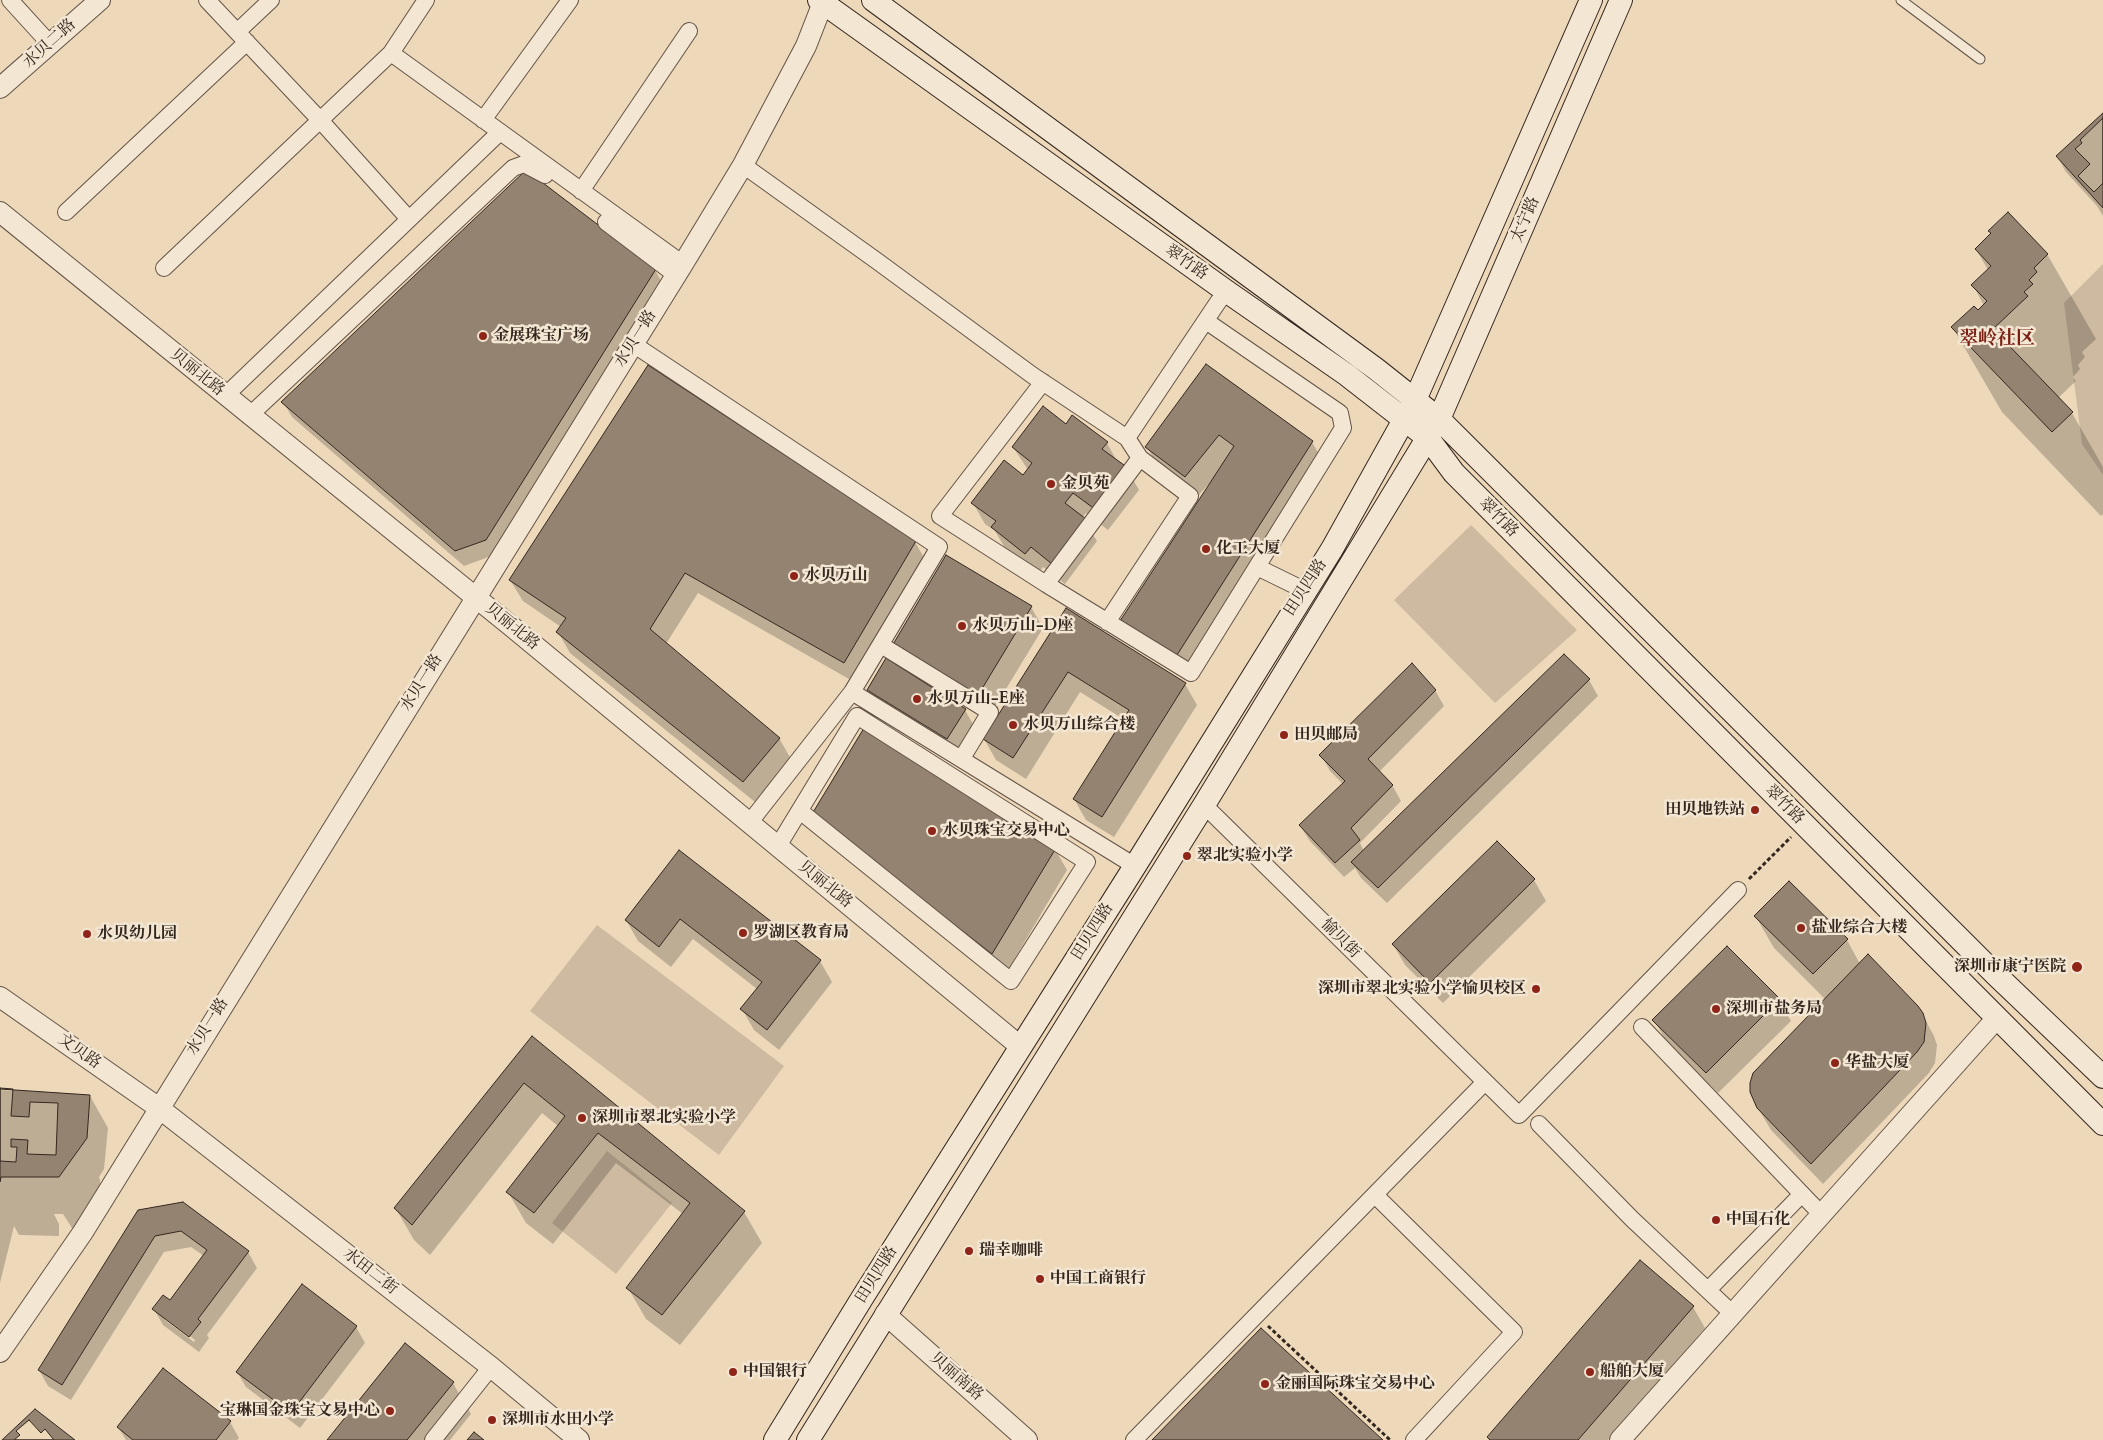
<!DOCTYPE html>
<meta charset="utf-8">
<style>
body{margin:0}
canvas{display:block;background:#edd8ba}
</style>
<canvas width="2103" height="1440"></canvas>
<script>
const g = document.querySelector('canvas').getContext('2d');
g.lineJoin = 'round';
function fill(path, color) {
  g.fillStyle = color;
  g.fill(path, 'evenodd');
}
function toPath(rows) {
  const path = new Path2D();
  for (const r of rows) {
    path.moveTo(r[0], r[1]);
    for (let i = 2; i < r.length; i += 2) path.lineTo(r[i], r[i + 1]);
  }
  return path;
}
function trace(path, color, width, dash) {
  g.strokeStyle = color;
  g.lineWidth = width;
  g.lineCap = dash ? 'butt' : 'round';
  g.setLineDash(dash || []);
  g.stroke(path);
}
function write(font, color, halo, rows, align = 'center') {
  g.font = font + ' Cardo,"Noto Serif SC",serif';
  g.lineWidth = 5;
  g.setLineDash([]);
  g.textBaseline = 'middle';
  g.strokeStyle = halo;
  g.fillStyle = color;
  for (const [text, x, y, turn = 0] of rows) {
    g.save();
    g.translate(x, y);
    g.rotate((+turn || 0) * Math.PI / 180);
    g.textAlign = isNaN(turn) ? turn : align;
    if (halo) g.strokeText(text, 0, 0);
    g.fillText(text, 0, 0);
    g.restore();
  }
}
const green = toPath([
 [2103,264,2103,475,2082,444,2064,303],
 [1471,525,1577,630,1495,703,1394,600],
 [597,925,784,1066,719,1155,530,1011],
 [607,1151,672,1203,616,1274,552,1223]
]);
const shadow = toPath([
 [2103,115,2103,216,2097,206,2066,172,2057,156],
 [1976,249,2047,254,2096,339,2082,352,2085,357,2078,365,2080,369,2073,377,2076,381,2058,398,2072,413,2103,467,2103,514,2101,516,2002,412,1953,328,1984,306,1973,285,1988,270],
 [655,270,664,286,494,555,464,566,292,417,283,402],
 [1206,365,1312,442,1324,463,1190,676,1134,642,1214,480,1213,479,1197,497,1159,468,1147,447],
 [1066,425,1107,443,1118,463,1127,469,1139,490,1108,530,1086,513,1082,518,1097,541,1065,584,1043,567,1038,574,1005,548,995,531,985,524,973,503,1024,476,1028,470,1013,447],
 [915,542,927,563,856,683,698,593,666,644,779,738,791,759,755,802,570,653,558,632,561,627,523,601,510,580],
 [1031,607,1043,628,989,717,893,646],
 [1066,610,1185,684,1197,705,1114,837,1086,820,1074,799,1125,720,1080,692,1026,779,996,760,984,739],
 [1564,656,1589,680,1598,696,1387,903,1361,878,1355,868,1344,877,1309,840,1300,825,1343,784,1330,771,1321,755,1435,690,1444,706,1379,772,1392,785,1401,801,1360,843,1364,851],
 [869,690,965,710,977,731,959,760,881,711],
 [826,835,1055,849,1067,870,1005,975],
 [1497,842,1534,880,1546,901,1443,1003,1405,965,1393,944],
 [679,852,820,961,832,982,779,1050,754,1030,742,1009,757,989,693,939,671,967,638,941,626,920],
 [1756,917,1847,940,1860,964,1922,1014,1934,1036,1937,1045,1935,1063,1929,1073,1823,1184,1771,1130,1758,1108,1826,1000,1774,948],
 [1727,947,1779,1000,1791,1021,1718,1093,1666,1041,1654,1020],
 [532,1037,744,1212,762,1243,680,1345,646,1319,628,1288,683,1214,616,1163,553,1244,526,1223,508,1192,558,1126,542,1113,430,1255,414,1240,396,1209],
 [0,1090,90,1096,108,1128,104,1169,99,1177,100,1180,98,1229,72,1228,63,1214,54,1214,59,1224,59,1236,19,1235,14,1226,0,1283],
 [139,1211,248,1252,257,1268,207,1335,209,1338,199,1352,163,1325,154,1309,170,1302,204,1256,191,1247,164,1252,71,1400,48,1386,39,1370],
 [165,1317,195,1340,194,1342,165,1320],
 [1641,1262,1693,1307,1705,1328,1608,1440,1490,1440,1488,1438],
 [356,1327,365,1343,300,1428,246,1387,237,1372],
 [453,1383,471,1414,450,1440,329,1440],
 [230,1422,239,1438,237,1440,126,1440,118,1427]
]);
const building = toPath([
 [2103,113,2103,208,2056,156,2103,113],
 [2103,118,2103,183,2094,192,2078,176,2090,164,2075,149,2082,143,2080,140,2103,118],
 [526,170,656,269,486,540,455,551,281,402,526,170],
 [2008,212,2048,254,2034,268,2037,272,2029,280,2033,284,2024,292,2028,296,1993,329,2073,412,2052,432,1951,327,1974,306,1978,310,1987,301,1971,285,1991,266,1975,249,1991,233,1988,231,2008,212],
 [1206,364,1313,441,1177,655,1120,621,1234,446,1219,435,1185,477,1145,447,1206,364],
 [648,365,916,541,844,663,685,573,650,629,780,738,743,782,556,632,566,618,509,580,648,365],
 [1043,406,1066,424,1072,415,1108,442,1102,449,1128,468,1096,510,1073,493,1065,503,1086,519,1052,564,1031,547,1025,554,991,527,996,521,971,503,1004,460,1023,475,1032,463,1012,447,1043,406],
 [946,555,1032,606,977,697,892,646,946,555],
 [1066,608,1186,683,1102,817,1073,799,1129,710,1068,672,1013,758,983,739,1066,608],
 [1564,654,1590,679,1378,888,1351,862,1564,654],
 [886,658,966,709,947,739,867,690,886,658],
 [1412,663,1436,690,1368,759,1393,785,1351,828,1360,840,1335,863,1299,825,1345,781,1319,755,1412,663],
 [864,728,1056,848,992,954,812,814,864,728],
 [1497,841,1535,879,1430,983,1392,944,1497,841],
 [679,850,821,960,767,1030,740,1009,762,982,680,919,659,947,625,920,679,850],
 [1789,881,1848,939,1813,974,1754,916,1789,881],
 [1727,946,1780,999,1706,1073,1652,1020,1727,946],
 [1868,954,1918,1006,1923,1013,1926,1023,1924,1042,1917,1052,1811,1164,1757,1108,1750,1092,1750,1083,1753,1073,1868,954],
 [532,1036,745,1211,662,1315,626,1288,690,1203,598,1133,534,1213,506,1192,565,1116,524,1083,412,1225,394,1208,532,1036],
 [0,1088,13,1089,11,1116,29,1117,30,1102,58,1103,56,1155,27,1154,28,1140,11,1139,11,1147,17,1147,16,1162,0,1161,0,1088],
 [0,1089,90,1095,87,1138,59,1177,1,1177,0,1182,0,1089],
 [183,1202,249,1251,198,1319,201,1322,189,1337,152,1309,163,1295,170,1300,207,1250,181,1231,155,1236,62,1385,38,1370,138,1210,183,1202],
 [1640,1260,1694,1306,1578,1440,1490,1440,1487,1437,1640,1260],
 [302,1284,357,1326,291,1413,236,1372,302,1284],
 [1261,1328,1383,1440,1152,1440,1261,1328],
 [405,1343,454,1382,407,1440,327,1440,405,1343],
 [163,1368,231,1421,216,1440,133,1440,117,1427,163,1368],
 [35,1409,75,1440,2,1440,35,1409],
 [29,1420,41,1433,45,1429,54,1440,14,1440,20,1435,16,1431,29,1420],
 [474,1432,484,1440,467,1440,474,1432]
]);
const path = toPath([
 [1749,879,1791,837],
 [1268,1326,1390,1440]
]);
const service = toPath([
 [1901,0,1980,59]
]);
const minor = toPath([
 [10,0,50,44],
 [207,0,320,120,408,218],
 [237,32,271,0],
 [391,53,426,0],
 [483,120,570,0],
 [743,165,877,261,1032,375,1127,438],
 [581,191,689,31],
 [66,212,247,42],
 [606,222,676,275],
 [164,268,391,53,683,264],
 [1206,321,1340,413,1343,428,1191,673,1046,584,1140,458,1127,438,1216,305,1226,291],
 [633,344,939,547,852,692,750,822],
 [1043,382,940,516,1046,584],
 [225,396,500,132],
 [249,416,513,168,524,164,545,175],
 [1257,567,1304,590],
 [1107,622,1190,496,1140,458],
 [881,645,990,712,962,758],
 [852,692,1135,866],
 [1204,805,1519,1115,1738,890],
 [778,846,857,716,1087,862,1011,981,800,811],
 [1642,1027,1822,1215],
 [1539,1124,1632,1219,1733,1314],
 [1375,1195,1514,1332,1414,1440],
 [1708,1290,1802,1194],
 [433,1440,491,1367],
 [1134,1440,1485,1082]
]);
const tertiary = toPath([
 [0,88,100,0],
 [0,212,511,626,1021,1047],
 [0,997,159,1108,491,1367,579,1440],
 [885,1314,1027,1440],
 [0,1352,83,1232,683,264,743,165,806,46,824,0],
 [1620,1440,1997,1018]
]);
const secondary = toPath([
 [819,0,1226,291,1347,375,1428,438,1454,473,2103,1124],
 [873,0,1376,369,1439,419,1994,973,2103,1077],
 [775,1440,864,1295,1135,866,1332,549,1415,400,1591,0],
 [808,1440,1204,805,1439,419,1621,0]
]);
const markers = [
 [483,336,5,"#8f2418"],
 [1051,484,5,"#8f2418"],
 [1206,549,5,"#8f2418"],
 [794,576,5,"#8f2418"],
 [962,626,5,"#8f2418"],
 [917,699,5,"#8f2418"],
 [1013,725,5,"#8f2418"],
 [1284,735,5,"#8f2418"],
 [1755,810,5,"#8f2418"],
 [932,831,5,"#8f2418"],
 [1187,856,5,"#8f2418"],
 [1801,928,5,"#8f2418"],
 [743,933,5,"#8f2418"],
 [87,934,5,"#8f2418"],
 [2077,967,6,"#8f2418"],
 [1536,989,5,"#8f2418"],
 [1716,1009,5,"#8f2418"],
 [1835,1063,5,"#8f2418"],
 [582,1118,5,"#8f2418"],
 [1716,1220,5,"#8f2418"],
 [969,1251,5,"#8f2418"],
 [1040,1279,5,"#8f2418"],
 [733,1372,5,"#8f2418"],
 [1590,1372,5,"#8f2418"],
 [1265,1384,5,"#8f2418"],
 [390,1411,5,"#8f2418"],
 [492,1420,5,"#8f2418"]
];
const streetNames = [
 ["水贝二路",50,44,-42],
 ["太宁路",1526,220,-67],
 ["翠竹路",1186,263,35],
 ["水贝一路",636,339,-58],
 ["贝丽北路",197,373,39],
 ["翠竹路",1498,518,45],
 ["田贝四路",1306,588,-57],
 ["贝丽北路",512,627,39],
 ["水贝一路",422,683,-58],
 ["翠竹路",1784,805,45],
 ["贝丽北路",825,885,39],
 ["田贝四路",1093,932,-58],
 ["愉贝街",1340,939,45],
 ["水贝一路",208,1027,-58],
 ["文贝路",79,1052,35],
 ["水田二街",370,1272,38],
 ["田贝四路",877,1275,-58],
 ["贝丽南路",956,1377,41]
];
const poiNames = [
 ["金展珠宝广场",493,336],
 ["金贝苑",1061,484],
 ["化工大厦",1216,549],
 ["水贝万山",804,576],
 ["水贝万山-D座",972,626],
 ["水贝万山-E座",927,699],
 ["水贝万山综合楼",1023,725],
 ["田贝邮局",1294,735],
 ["田贝地铁站",1745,810,"right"],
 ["水贝珠宝交易中心",942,831],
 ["翠北实验小学",1197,856],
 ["盐业综合大楼",1811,928],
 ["罗湖区教育局",753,933],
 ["水贝幼儿园",97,934],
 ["深圳市康宁医院",2066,967,"right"],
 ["深圳市翠北实验小学愉贝校区",1526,989,"right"],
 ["深圳市盐务局",1726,1009],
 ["华盐大厦",1845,1063],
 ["深圳市翠北实验小学",592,1118],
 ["中国石化",1726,1220],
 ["瑞幸咖啡",979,1251],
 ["中国工商银行",1050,1279],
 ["中国银行",743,1372],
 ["船舶大厦",1600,1372],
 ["金丽国际珠宝交易中心",1275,1384],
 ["宝琳国金珠宝文易中心",380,1411,"right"],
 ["深圳市水田小学",502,1420]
];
const quarterNames = [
 ["翠岭社区",1997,340]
];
fill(green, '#cebaa0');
fill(shadow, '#0003');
fill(building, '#948370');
trace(building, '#34271f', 1);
trace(service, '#625346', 11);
trace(minor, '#625346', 18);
trace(tertiary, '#625346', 22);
trace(secondary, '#34271f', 24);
trace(path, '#34271f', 3, [4, 2.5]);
trace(service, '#f3e6d2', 9);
trace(minor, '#f3e6d2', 16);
trace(tertiary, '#f3e6d2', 20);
trace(secondary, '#f3e6d2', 22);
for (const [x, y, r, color] of markers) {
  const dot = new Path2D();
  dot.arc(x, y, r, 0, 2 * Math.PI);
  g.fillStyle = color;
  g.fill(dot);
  trace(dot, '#f3e6d2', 2);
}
write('16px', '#34271f', '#f3e6d2', streetNames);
write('bold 16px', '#34271f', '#f3e6d2', poiNames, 'left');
write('bold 19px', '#7a1f14', '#f3e6d2', quarterNames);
</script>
